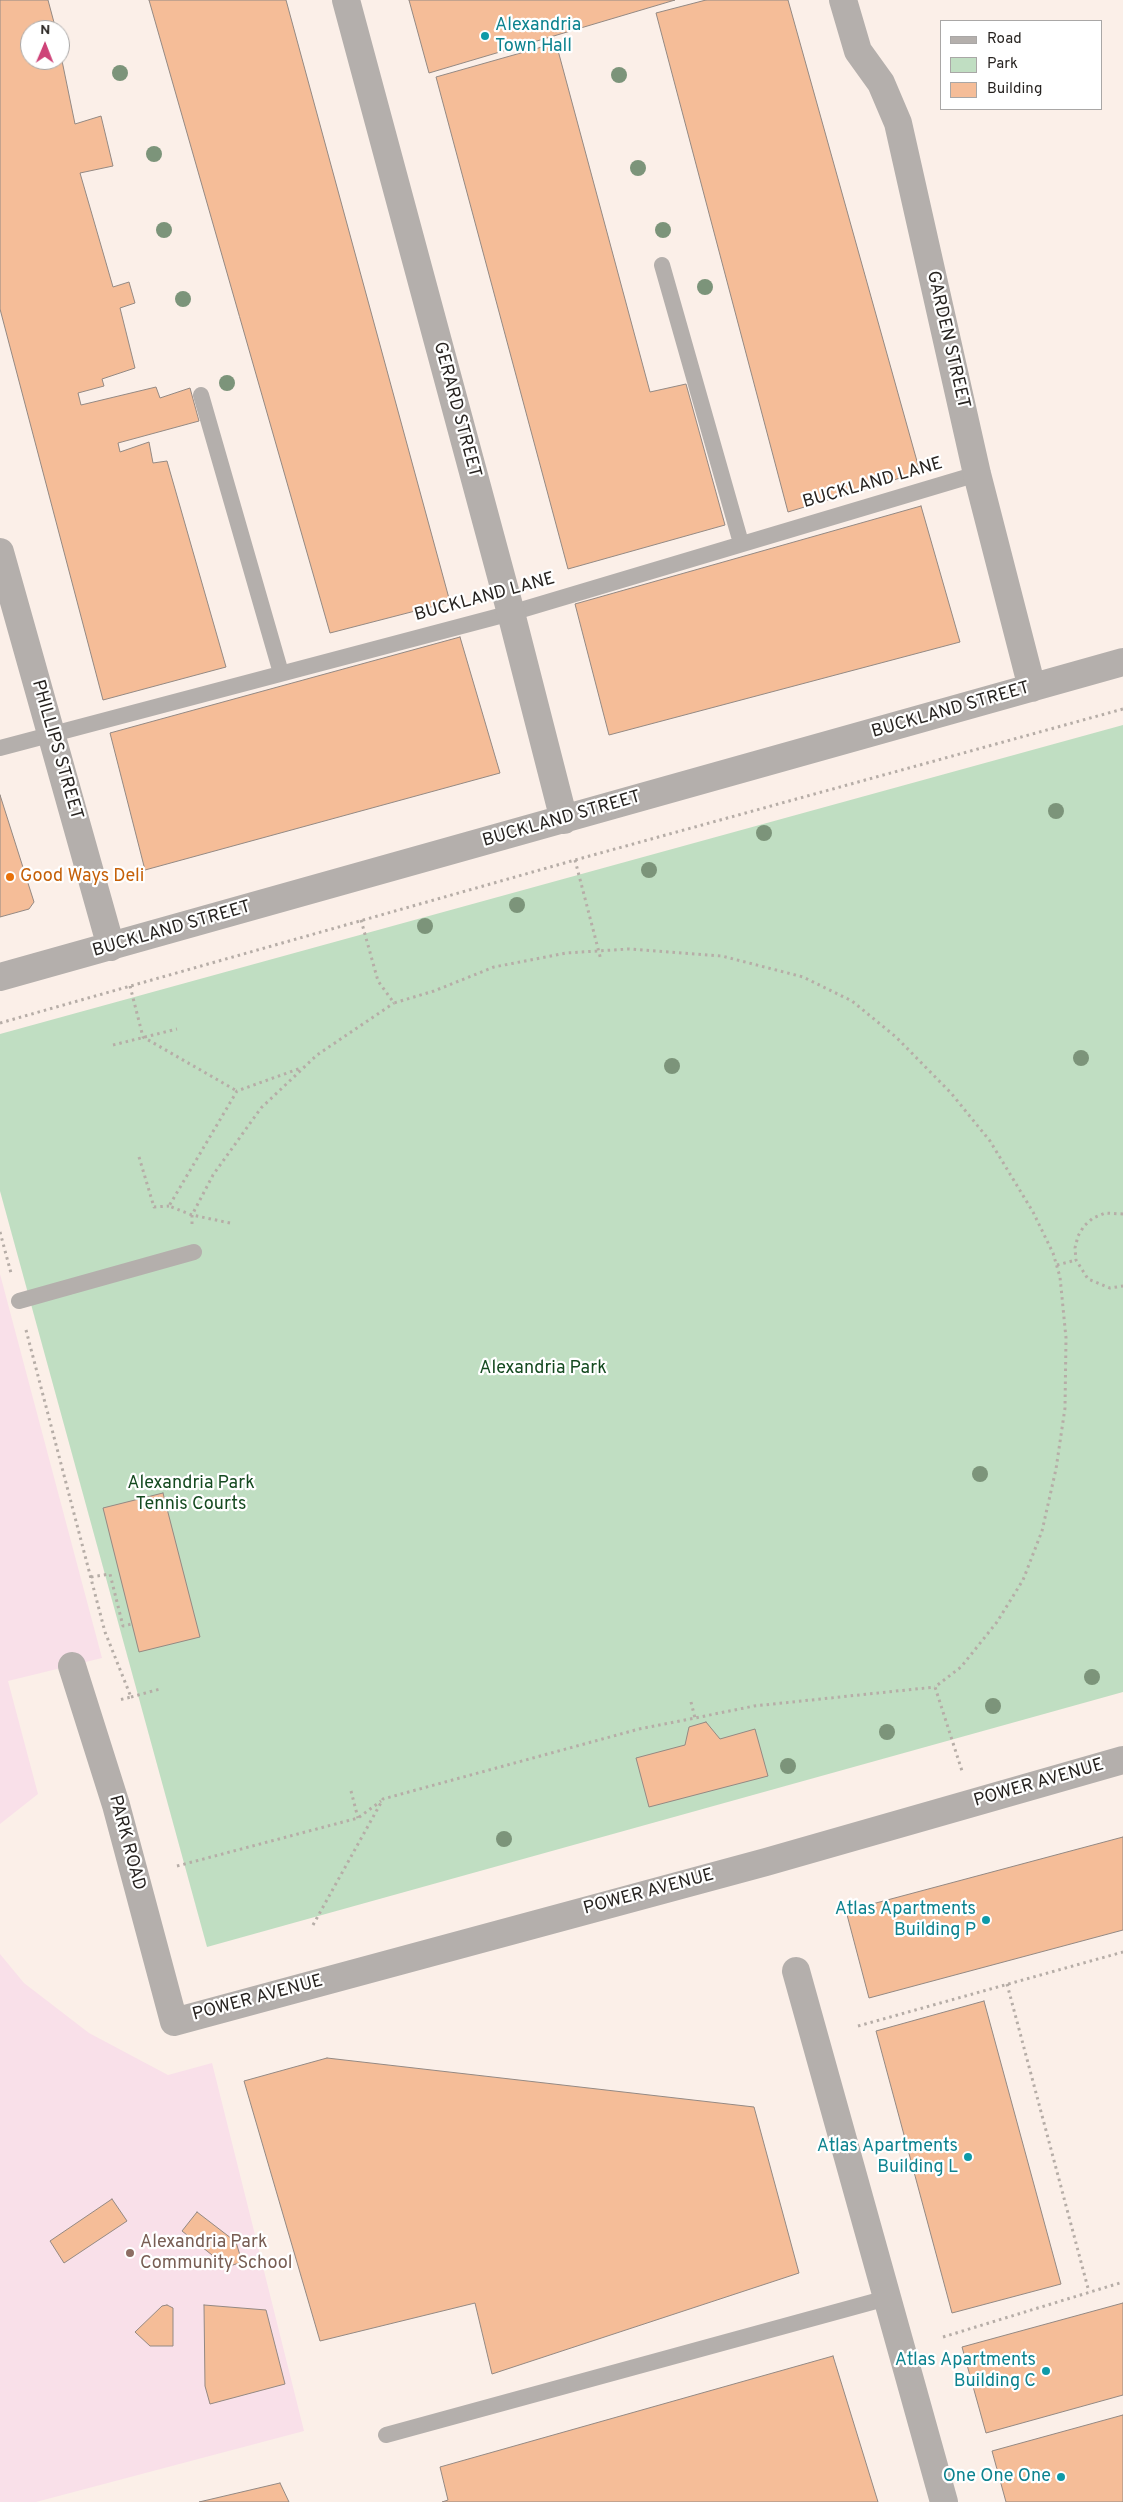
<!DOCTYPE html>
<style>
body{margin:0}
#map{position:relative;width:1123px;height:2502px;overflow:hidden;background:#fbefe8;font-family:Overpass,sans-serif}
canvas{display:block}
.legend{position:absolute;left:940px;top:20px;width:162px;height:90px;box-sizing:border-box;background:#fff;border:1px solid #a9a7a6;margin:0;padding:6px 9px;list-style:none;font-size:15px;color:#272320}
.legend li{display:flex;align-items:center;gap:10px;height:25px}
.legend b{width:25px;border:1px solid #a9a7a6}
.north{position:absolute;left:20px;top:20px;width:50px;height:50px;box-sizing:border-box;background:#fff;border:1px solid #a9a7a6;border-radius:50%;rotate:1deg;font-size:14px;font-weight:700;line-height:20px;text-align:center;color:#272320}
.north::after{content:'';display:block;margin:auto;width:18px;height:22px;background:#ce4378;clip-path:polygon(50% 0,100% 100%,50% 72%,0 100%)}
</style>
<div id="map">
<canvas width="1123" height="2502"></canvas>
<ul class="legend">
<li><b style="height:6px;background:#b4afac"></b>Road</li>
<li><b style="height:14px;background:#c0dec2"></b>Park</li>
<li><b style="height:14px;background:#f5bd98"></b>Building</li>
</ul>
<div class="north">N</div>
</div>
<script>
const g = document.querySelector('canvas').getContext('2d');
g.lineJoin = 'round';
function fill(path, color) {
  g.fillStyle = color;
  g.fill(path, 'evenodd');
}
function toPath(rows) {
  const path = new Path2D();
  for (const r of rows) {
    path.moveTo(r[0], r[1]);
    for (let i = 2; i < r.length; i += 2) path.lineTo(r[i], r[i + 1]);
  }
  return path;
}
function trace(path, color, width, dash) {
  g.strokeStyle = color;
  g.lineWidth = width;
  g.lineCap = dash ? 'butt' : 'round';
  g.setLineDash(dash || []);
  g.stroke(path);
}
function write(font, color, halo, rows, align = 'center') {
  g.font = font + ' Overpass,sans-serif';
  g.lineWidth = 4.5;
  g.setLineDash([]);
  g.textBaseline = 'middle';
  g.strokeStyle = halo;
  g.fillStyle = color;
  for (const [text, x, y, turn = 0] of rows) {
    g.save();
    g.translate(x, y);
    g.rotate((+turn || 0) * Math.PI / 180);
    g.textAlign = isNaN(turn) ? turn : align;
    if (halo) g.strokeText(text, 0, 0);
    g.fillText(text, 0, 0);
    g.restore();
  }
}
const education = toPath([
 [0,1274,102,1658,8,1681,38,1794,0,1824],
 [0,1954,24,1983,89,2033,168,2075,212,2063,304,2431,36,2502,0,2502]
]);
const green = toPath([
 [1123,725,1123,1692,207,1947,0,1191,0,1034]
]);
const building = toPath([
 [0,0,48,0,56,30,30,30,30,60,60,60,60,51,75,124,101,116,113,166,80,173,113,287,129,282,135,303,120,308,135,368,102,379,104,386,78,393,81,405,156,387,160,398,190,388,199,421,118,443,120,452,149,442,153,463,167,461,226,667,103,700,0,309,0,0],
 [149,0,286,0,450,602,330,633,149,0],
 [409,0,675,0,429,73,409,0],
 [706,0,788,0,920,472,788,512,656,13,706,0],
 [556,43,650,392,686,384,725,525,568,569,436,77,556,43],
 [921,506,960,642,609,735,575,604,921,506],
 [460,637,500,773,145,870,110,733,460,637],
 [0,795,34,902,29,909,0,917,0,795],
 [163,1493,200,1637,139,1652,103,1508,163,1493],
 [706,1722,720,1739,755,1729,768,1776,649,1807,636,1758,685,1745,689,1727,706,1722],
 [1123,1837,1123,1930,869,1998,846,1911,1123,1837],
 [984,2001,1061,2284,952,2313,876,2031,984,2001],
 [327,2058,754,2107,799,2273,492,2374,475,2303,320,2341,244,2081,327,2058],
 [112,2199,127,2221,64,2263,50,2241,112,2199],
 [197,2212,236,2242,242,2262,227,2267,182,2231,197,2212],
 [1123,2303,1123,2395,986,2433,962,2347,1123,2303],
 [167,2305,173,2308,173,2346,150,2346,135,2332,162,2306,167,2305],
 [204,2305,266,2310,285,2384,210,2404,205,2386,204,2305],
 [833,2356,878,2502,442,2502,448,2500,440,2467,833,2356],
 [1123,2415,1123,2502,1006,2502,992,2451,1123,2415],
 [280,2483,289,2502,199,2502,280,2483]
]);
const path = toPath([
 [575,860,601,960],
 [361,920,378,981,394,1003,434,991,494,967,566,953,629,949,722,956,803,977,852,1001,896,1037,951,1093,990,1141,1033,1212,1053,1253,1060,1277,1066,1338,1065,1408,1056,1469,1042,1531,1023,1580,997,1622,961,1667,935,1687,962,1771],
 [130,986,143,1037,237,1091],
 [0,1023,575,860,1123,709],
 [113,1045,177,1029],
 [139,1157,154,1207,169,1206],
 [1123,1214,1105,1213,1093,1218,1084,1226,1078,1236,1075,1248,1076,1260,1088,1279,1110,1288,1123,1286],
 [230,1223,192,1215,169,1206,237,1091,301,1068],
 [192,1224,192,1215,213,1175,261,1108,317,1055,394,1003],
 [0,1232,11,1273],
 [1057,1265,1076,1260],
 [26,1330,105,1632,131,1697,119,1700],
 [91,1577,110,1574,123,1626,132,1624],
 [131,1697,160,1689],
 [691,1702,695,1718],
 [351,1791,358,1818],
 [177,1866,358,1818,381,1801],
 [313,1925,383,1799,639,1729,695,1718,754,1706,935,1687],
 [1007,1984,1089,2292],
 [858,2026,1123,1952],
 [943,2337,1123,2282]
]);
const lane = toPath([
 [662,265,741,543],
 [201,395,281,673],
 [0,748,511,613,977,474],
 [19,1301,194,1252],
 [386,2435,887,2298]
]);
const street = toPath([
 [346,0,511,613,564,820],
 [843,0,858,51,881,83,898,123,977,474,1032,688],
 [0,552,111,947],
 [0,977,1123,662],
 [72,1666,116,1805,174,2022,766,1862,1123,1760],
 [796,1971,944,2502]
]);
const trees = [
 [120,73],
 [619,75],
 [154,154],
 [638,168],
 [164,230],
 [663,230],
 [705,287],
 [183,299],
 [227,383],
 [1056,811],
 [764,833],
 [649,870],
 [517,905],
 [425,926],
 [1081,1058],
 [672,1066],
 [980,1474],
 [1092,1677],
 [993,1706],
 [887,1732],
 [788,1766],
 [504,1839]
];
const markers = [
 [485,36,5,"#0f9aa8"],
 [10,877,5,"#e8710a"],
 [986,1920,5,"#0f9aa8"],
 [968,2157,5,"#0f9aa8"],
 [130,2253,5,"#8d6e63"],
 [1046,2371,5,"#0f9aa8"],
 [1061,2477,5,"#0f9aa8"]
];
const cultureNames = [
 ["Alexandria",495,26,"left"],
 ["Town Hall",495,47,"left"],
 ["Atlas Apartments",976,1910],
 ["Building P",976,1931],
 ["Atlas Apartments",958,2147],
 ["Building L",958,2168],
 ["Atlas Apartments",1036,2361],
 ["Building C",1036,2382],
 ["One One One",1051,2477]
];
const streetNames = [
 ["GARDEN STREET",947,340,77],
 ["GERARD STREET",456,410,75],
 ["BUCKLAND LANE",873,484,-16],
 ["BUCKLAND LANE",485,598,-15],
 ["BUCKLAND STREET",951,711,-16],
 ["PHILLIPS STREET",56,750,74],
 ["BUCKLAND STREET",562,820,-16],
 ["BUCKLAND STREET",172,930,-16],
 ["POWER AVENUE",1039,1784,-16],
 ["PARK ROAD",126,1843,75],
 ["POWER AVENUE",649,1893,-15],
 ["POWER AVENUE",258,1999,-15]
];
const foodNames = [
 ["Good Ways Deli",20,877]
];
const parkNames = [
 ["Alexandria Park",543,1369],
 ["Alexandria Park",191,1484],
 ["Tennis Courts",191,1505]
];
const educationNames = [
 ["Alexandria Park",140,2243],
 ["Community School",140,2264]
];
fill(education, '#f9e0e9');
fill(green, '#c0dec2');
fill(building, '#f5bd98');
trace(building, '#948983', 1);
trace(path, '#b6ada7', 3, [2.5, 4]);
trace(lane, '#b4afac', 16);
trace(street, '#b4afac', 28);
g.fillStyle = '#7c947a';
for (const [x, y] of trees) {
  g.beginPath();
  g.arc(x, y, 8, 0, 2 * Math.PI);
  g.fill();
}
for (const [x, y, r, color] of markers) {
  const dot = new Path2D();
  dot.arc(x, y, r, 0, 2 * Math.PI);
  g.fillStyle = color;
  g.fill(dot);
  trace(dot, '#fff', 2);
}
write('18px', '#0d838f', '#fff', cultureNames, 'right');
write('18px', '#272320', '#fff', streetNames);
write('18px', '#c56008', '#fff', foodNames, 'left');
write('18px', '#154a20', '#fff', parkNames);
write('18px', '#785e54', '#fff', educationNames, 'left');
</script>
